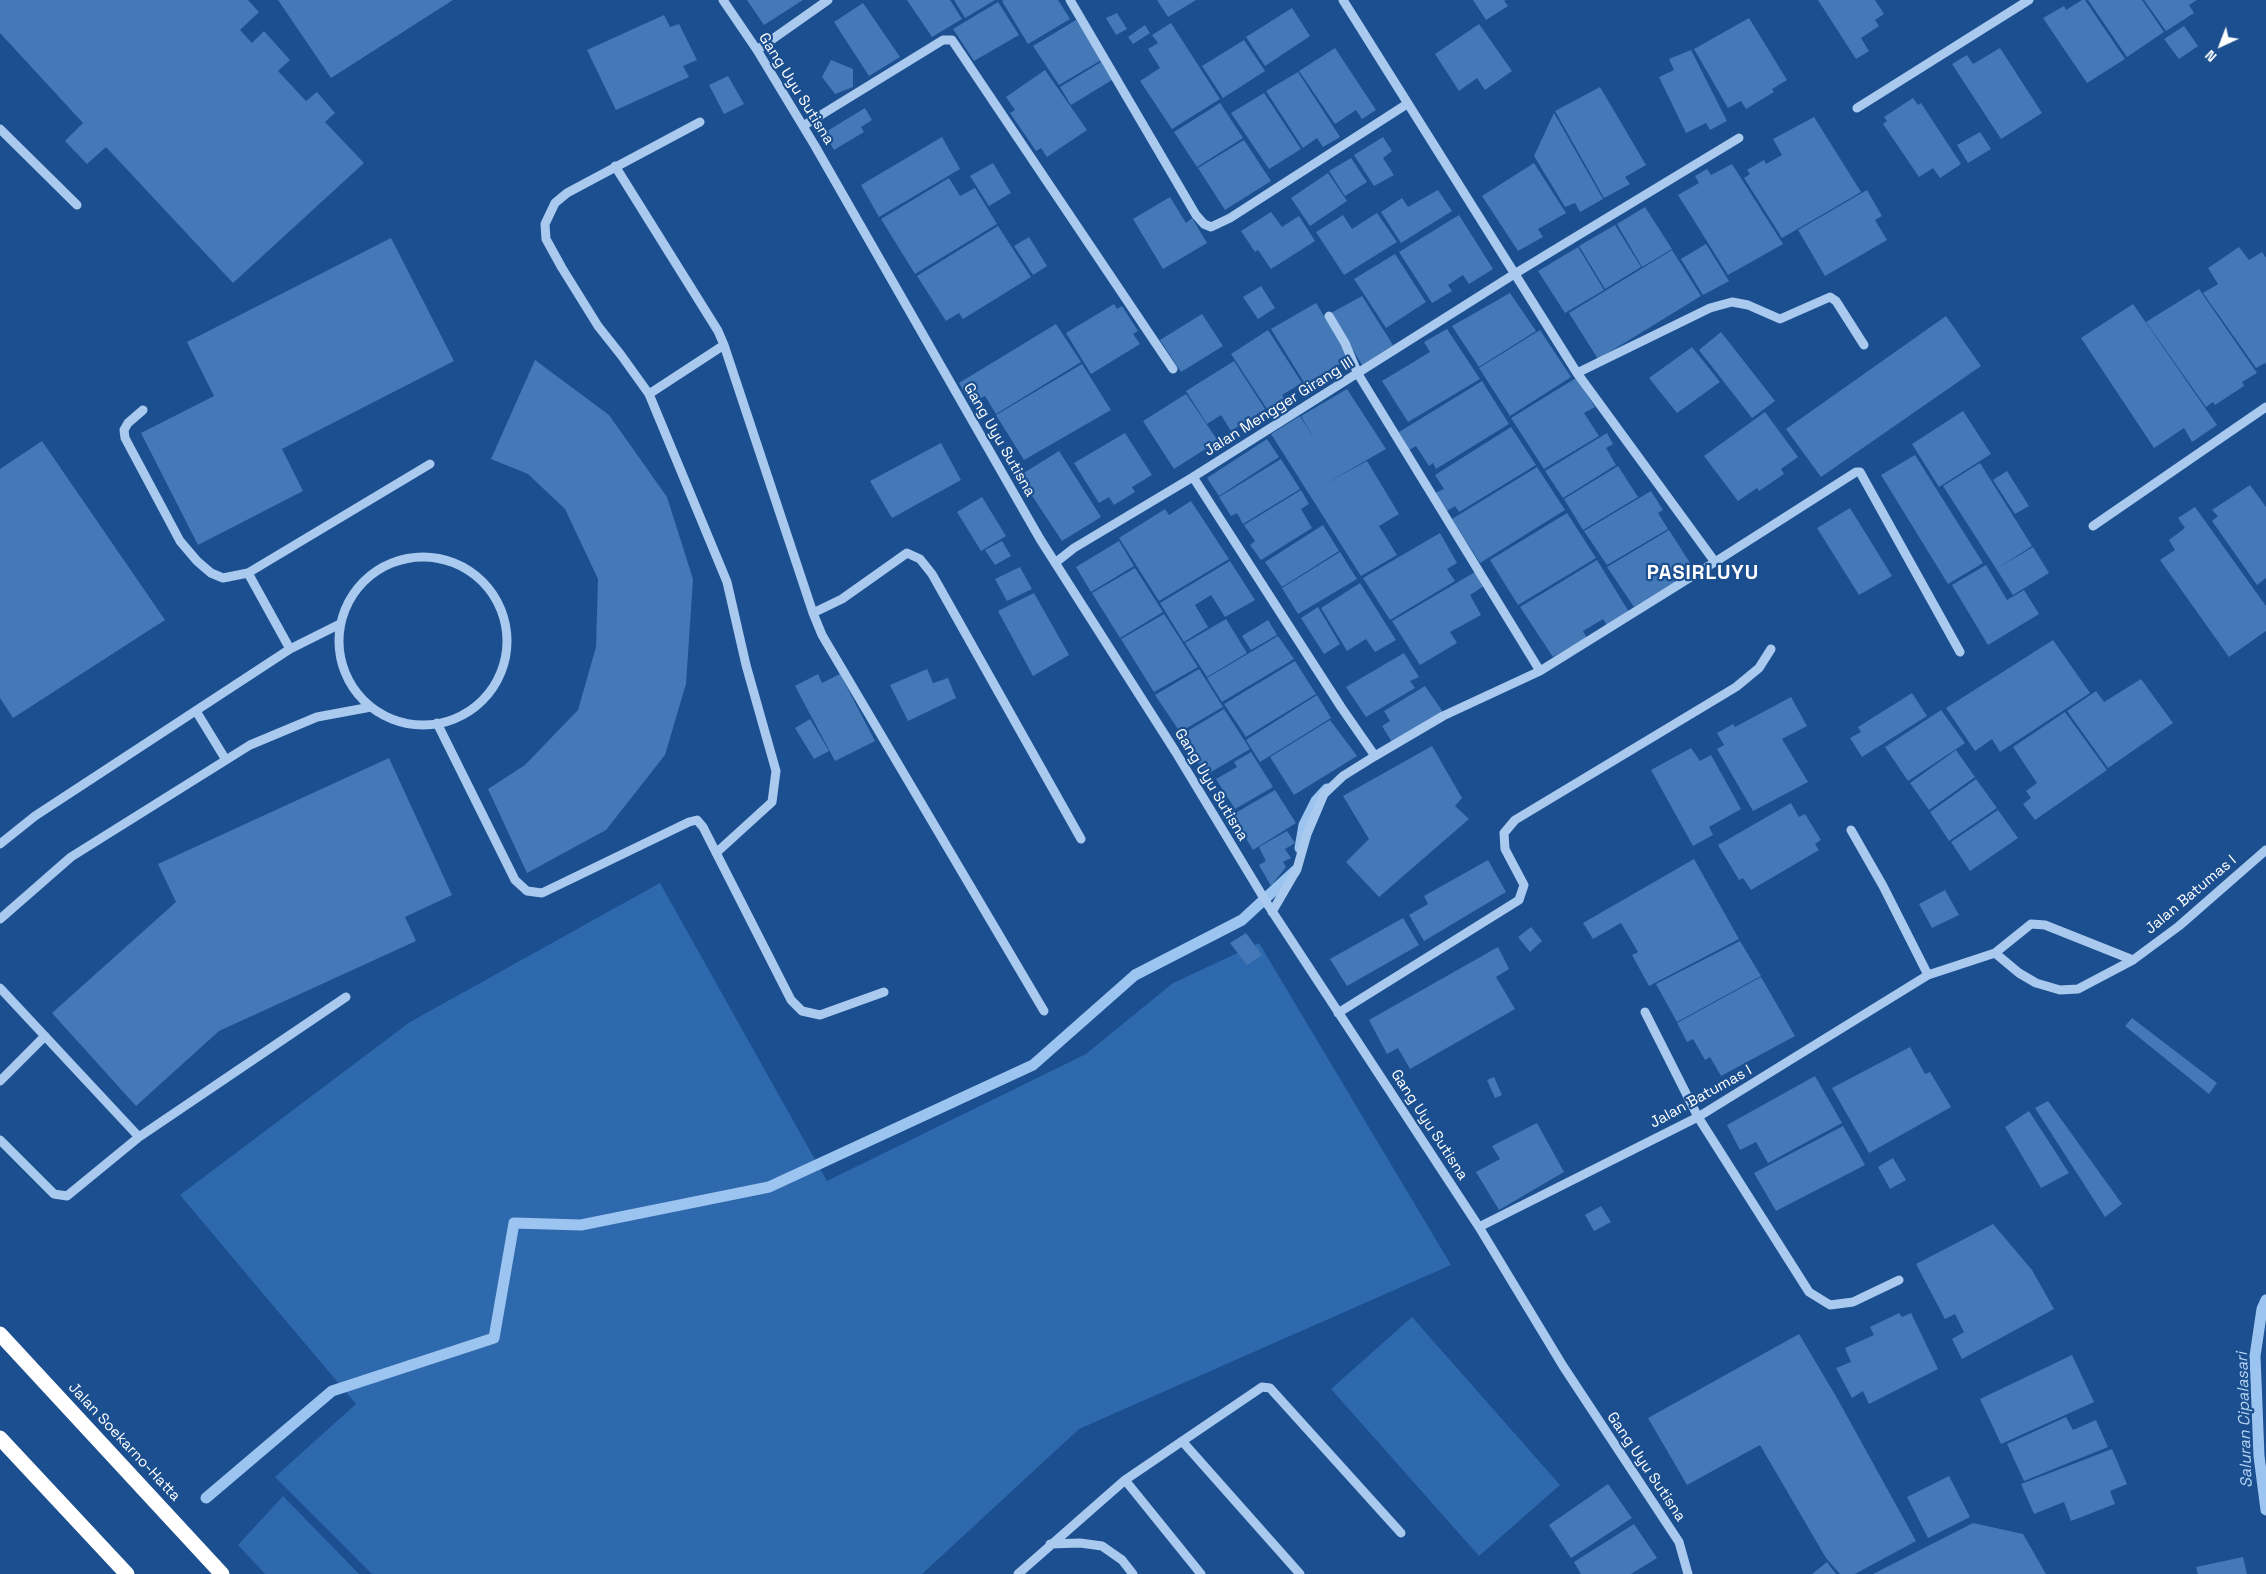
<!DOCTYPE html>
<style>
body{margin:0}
#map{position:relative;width:2266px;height:1574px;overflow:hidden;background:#1b4f8f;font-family:"Space Grotesk",sans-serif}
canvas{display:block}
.north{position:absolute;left:2196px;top:20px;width:50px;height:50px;-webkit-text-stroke:4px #1b4f8f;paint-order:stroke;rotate:223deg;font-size:14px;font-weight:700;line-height:20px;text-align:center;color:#fff}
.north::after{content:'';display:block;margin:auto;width:18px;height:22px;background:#fff;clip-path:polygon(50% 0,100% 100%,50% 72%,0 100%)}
</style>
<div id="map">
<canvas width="2266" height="1574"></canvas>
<div class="north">N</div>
</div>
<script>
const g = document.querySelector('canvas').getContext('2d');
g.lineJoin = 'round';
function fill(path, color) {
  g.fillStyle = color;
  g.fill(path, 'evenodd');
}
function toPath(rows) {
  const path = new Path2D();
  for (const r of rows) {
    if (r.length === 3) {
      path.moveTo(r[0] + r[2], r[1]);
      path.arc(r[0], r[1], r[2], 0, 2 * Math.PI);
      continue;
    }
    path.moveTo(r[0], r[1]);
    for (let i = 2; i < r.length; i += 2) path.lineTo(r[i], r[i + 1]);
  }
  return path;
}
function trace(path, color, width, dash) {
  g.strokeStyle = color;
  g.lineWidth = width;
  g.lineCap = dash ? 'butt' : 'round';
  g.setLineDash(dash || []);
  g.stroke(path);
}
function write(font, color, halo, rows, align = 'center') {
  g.font = font + ' "Space Grotesk",sans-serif';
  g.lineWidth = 4.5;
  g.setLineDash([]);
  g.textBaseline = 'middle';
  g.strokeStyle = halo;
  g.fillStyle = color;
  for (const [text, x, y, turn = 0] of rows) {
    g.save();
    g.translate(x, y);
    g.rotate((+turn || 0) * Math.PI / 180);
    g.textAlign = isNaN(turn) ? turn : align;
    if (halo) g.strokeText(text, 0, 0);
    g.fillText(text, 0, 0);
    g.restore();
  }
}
const green = toPath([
 [660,883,827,1181,1086,1054,1173,983,1259,943,1451,1265,1079,1429,922,1574,372,1574,275,1477,356,1404,180,1195,410,1022],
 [1412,1317,1560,1485,1479,1556,1331,1389],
 [283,1496,359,1574,265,1574,238,1545]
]);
const stream = toPath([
 [1300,848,1304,825,1316,801,1327,789],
 [2266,1300,2262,1309,2255,1356,2259,1456,2266,1510],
 [206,1498,332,1391,494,1338,514,1223,581,1225,769,1187,1033,1065,1135,975,1242,920,1295,871]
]);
const building = toPath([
 [0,0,248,0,259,12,240,30,252,43,264,31,290,60,278,71,306,101,317,92,335,113,325,122,364,163,233,283,106,147,87,164,65,141,83,123,0,33],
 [278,0,453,0,331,78],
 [747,0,803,0,764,25],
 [907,0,950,0,962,19,932,37],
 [954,0,995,0,965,18],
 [1004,0,1058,0,1070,19,1028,44,1002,1],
 [1157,0,1196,0,1168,17],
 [1473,0,1506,0,1504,1,1508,6,1486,20],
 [1818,0,1875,0,1884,14,1875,20,1879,26,1861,38,1869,51,1856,59],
 [2082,0,2085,0,2125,59,2087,83,2043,18,2064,6,2066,10],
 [2088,0,2142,0,2164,32,2127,57],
 [2144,0,2197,0,2189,5,2194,13,2166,31],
 [998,2,1019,35,974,61,953,29],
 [863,3,900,57,869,76,834,22],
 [1292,8,1310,36,1265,66,1246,37],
 [1117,13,1127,29,1116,35,1106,18],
 [664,15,670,27,679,24,697,60,683,66,689,77,616,110,587,50],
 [1749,18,1787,80,1772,89,1774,92,1746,109,1741,101,1728,108,1694,49],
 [1076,20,1103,59,1059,85,1033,46],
 [1171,23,1220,99,1172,129,1140,81,1160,68,1148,49,1158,43,1152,35],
 [1479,24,1512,71,1485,90,1477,78,1459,91,1435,54],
 [1145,25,1150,33,1133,44,1128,37],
 [2184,26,2198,46,2179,59,2164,39],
 [1244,40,1265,71,1223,98,1202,66],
 [1335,48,1376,110,1362,119,1356,110,1335,124,1299,71],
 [2000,48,2042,113,2001,139,1952,64,1967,55,1973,64],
 [1691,50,1727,121,1710,130,1706,123,1686,133,1659,77,1674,70,1669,59],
 [831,60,853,69,853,87,835,94,822,77],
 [1101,62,1112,80,1071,105,1060,87],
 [1045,70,1087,130,1047,157,1041,148,1036,151,1010,113,1015,110,1006,97],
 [1298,72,1340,137,1323,147,1317,138,1303,148,1266,91],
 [728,76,744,104,724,114,709,85],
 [1600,87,1646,165,1625,177,1630,184,1604,198,1555,111],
 [1264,93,1301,149,1269,169,1231,113],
 [1913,98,1918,105,1921,103,1961,164,1940,178,1933,168,1919,177,1883,124,1887,121,1884,117],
 [1220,103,1243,138,1197,167,1174,132],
 [865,108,872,120,861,127,864,132,834,150,824,133],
 [1554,113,1603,199,1580,212,1575,203,1565,207,1534,156],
 [1814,117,1861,192,1782,238,1744,178,1750,174,1747,170,1764,160,1766,164,1782,155,1773,139],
 [1980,132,1991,149,1968,163,1957,145],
 [942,137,960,169,879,217,861,185],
 [1383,137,1392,151,1383,158,1394,175,1374,186,1354,155],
 [1244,140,1271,181,1225,210,1198,168],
 [1351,158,1367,182,1345,196,1329,171],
 [993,163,1011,193,989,206,970,176],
 [1534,163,1566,213,1538,229,1543,237,1518,251,1482,196],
 [1732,164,1783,244,1728,275,1678,195,1699,183,1695,176,1707,169,1711,175],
 [1328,173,1347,201,1310,226,1291,198],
 [949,178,960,196,975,188,997,224,915,274,881,219],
 [1438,190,1452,211,1401,243,1381,212,1402,198,1408,207],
 [1867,190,1882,216,1875,220,1887,240,1825,276,1798,230],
 [1170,197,1186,223,1192,218,1207,243,1163,269,1133,219],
 [1645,207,1672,249,1642,267,1617,224],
 [1271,212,1282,227,1299,216,1315,241,1271,269,1258,250,1255,252,1241,231],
 [1377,213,1397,242,1344,275,1316,232,1343,215,1352,229],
 [1459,215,1493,269,1469,284,1463,275,1448,285,1452,291,1432,303,1399,252],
 [1615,225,1641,267,1605,289,1579,246],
 [998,226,1031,277,963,319,959,313,946,321,917,276],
 [1029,237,1047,266,1033,275,1014,246],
 [391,238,454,361,282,449,303,491,198,545,141,433,214,396,187,342],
 [1706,244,1729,281,1703,295,1681,259],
 [1578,247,1604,290,1565,313,1538,271],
 [2239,247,2249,260,2262,252,2266,258,2266,365,2265,363,2256,368,2203,293,2218,284,2208,268],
 [1672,250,1701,296,1598,359,1569,313],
 [1395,254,1426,302,1386,328,1354,279],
 [1261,286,1275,308,1258,319,1243,297],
 [2199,289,2257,373,2242,382,2244,386,2215,405,2213,402,2206,407,2146,322],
 [1510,293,1536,331,1479,367,1452,326],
 [1362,296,1393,345,1362,365,1331,313],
 [1316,303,1350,358,1305,384,1271,329],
 [1114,304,1117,309,1122,306,1138,331,1133,334,1140,344,1091,374,1066,333],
 [2133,304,2217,425,2192,442,2184,428,2154,448,2081,338],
 [1202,314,1223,346,1181,372,1160,340],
 [1946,316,1981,366,1821,477,1786,429],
 [1056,324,1081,362,996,414,985,396,971,404,959,383],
 [1447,329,1480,379,1408,422,1382,381,1430,352,1424,342],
 [1268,330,1302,383,1282,395,1284,398,1267,409,1231,354],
 [1540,330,1571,377,1510,416,1479,368],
 [1721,332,1775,401,1752,418,1699,350],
 [1692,347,1720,382,1677,413,1649,378],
 [535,360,609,415,667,497,693,579,686,684,665,755,606,830,527,873,488,789,525,765,578,710,596,647,598,579,565,509,528,474,491,459],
 [1234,361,1265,409,1231,431,1221,415,1207,424,1186,391],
 [1082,364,1111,410,1024,460,996,415],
 [1576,378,1595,407,1584,413,1599,436,1544,469,1511,418],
 [1482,381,1509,424,1436,469,1433,463,1429,466,1416,446,1409,450,1399,432],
 [1347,389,1386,449,1323,485,1367,461,1399,514,1379,526,1397,555,1361,576,1271,434,1300,416,1315,440,1301,416],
 [1186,394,1218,441,1174,469,1143,421],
 [1963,411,1991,454,1939,487,1912,444],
 [1765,412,1798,457,1781,469,1784,474,1759,491,1757,488,1738,501,1704,456],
 [1511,427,1536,465,1459,512,1455,506,1447,511,1435,493,1444,489,1435,475],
 [1125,433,1152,475,1132,487,1135,492,1114,505,1109,497,1099,503,1074,463],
 [1607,433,1613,444,1606,448,1616,465,1563,498,1545,471],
 [1267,439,1279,457,1219,496,1207,478],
 [42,441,165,620,13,718,0,698,0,469],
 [941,443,961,480,892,518,870,481],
 [1059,451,1101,517,1062,541,1019,476],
 [1915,455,1983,563,1948,584,1881,475],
 [1281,459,1300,489,1243,524,1237,513,1231,516,1219,497],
 [1980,463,2032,546,1998,568,2033,547,2049,573,2013,595,1943,486],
 [1618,466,1638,497,1583,530,1564,499],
 [1537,467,1565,510,1480,563,1452,519],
 [2007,471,2029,506,2015,514,1993,480],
 [2250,485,2266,507,2266,578,2257,585,2212,521,2218,516,2212,510],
 [1301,490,1309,504,1301,509,1312,528,1261,560,1250,545,1255,541,1244,525],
 [1651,491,1663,510,1658,513,1668,529,1607,565,1584,531],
 [982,497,1006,536,981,551,957,512],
 [1191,501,1229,559,1159,601,1119,538,1165,509,1169,515],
 [2195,507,2266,606,2266,631,2229,657,2160,560,2175,550,2169,540,2185,528,2178,518],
 [1850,508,1892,576,1859,595,1817,528],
 [1567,513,1596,558,1518,605,1490,560],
 [1323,525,1339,551,1282,587,1265,562],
 [1669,530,1692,566,1672,577,1675,582,1634,607,1607,567],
 [1440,533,1457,563,1447,569,1455,581,1390,620,1363,578],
 [1002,541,1011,556,995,565,985,550],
 [1119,541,1134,566,1091,592,1076,567],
 [1340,552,1357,579,1298,614,1282,588],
 [1597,560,1629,612,1607,625,1603,619,1583,631,1587,638,1553,657,1520,607],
 [1230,561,1255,600,1225,617,1211,595,1195,605,1208,627,1184,642,1160,603],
 [1986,565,2007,600,2024,590,2039,614,1988,645,1952,585],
 [1020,567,1032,589,1007,601,995,579],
 [1135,568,1163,612,1120,638,1092,593],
 [1475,572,1484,586,1470,595,1481,615,1450,632,1457,643,1420,665,1392,621],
 [1360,583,1396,640,1375,652,1366,639,1347,651,1321,608],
 [1034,593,1069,655,1033,676,998,611],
 [1318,607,1340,644,1324,654,1301,618],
 [1164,614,1198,667,1154,692,1121,639],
 [1226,619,1247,653,1207,677,1185,643],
 [1268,620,1277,635,1251,650,1242,636],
 [1278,636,1294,659,1222,702,1207,678],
 [2053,640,2090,693,2000,752,1992,739,1975,751,1946,708],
 [1404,653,1419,677,1410,681,1415,688,1366,717,1346,687],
 [1295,661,1316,694,1246,737,1224,704],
 [927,669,933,683,948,678,956,698,908,721,890,685],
 [1199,669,1223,707,1180,732,1155,695],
 [818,674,822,683,840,674,875,741,835,761,795,686],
 [2141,679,2173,723,2108,768,2067,711,2096,691,2104,702],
 [1425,686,1443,712,1392,742,1382,726,1390,721,1384,711],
 [1912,693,1927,716,1862,757,1850,738,1861,732,1858,727],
 [1317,695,1331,718,1260,762,1246,740],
 [1791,697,1807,726,1782,739,1808,782,1753,811,1717,749,1724,745,1717,733,1733,724,1735,727],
 [1224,709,1250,749,1206,775,1181,735],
 [1941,710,1965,743,1908,781,1885,747],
 [2065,712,2107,770,2035,820,2023,804,2031,798,2026,791,2037,783,2013,747],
 [810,719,829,751,814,759,795,728],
 [1330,720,1357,756,1294,795,1270,757],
 [1432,746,1462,798,1455,806,1469,819,1379,897,1346,862,1369,839,1343,796],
 [1691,748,1700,761,1711,755,1741,809,1709,827,1713,835,1693,846,1651,770],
 [1956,750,1975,777,1929,810,1910,783],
 [1251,752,1273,787,1235,809,1216,779,1237,767,1234,762],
 [389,758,452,895,405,917,416,941,219,1031,136,1106,52,1013,176,902,158,864],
 [1976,779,1997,808,1949,841,1930,812],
 [1275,790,1296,823,1253,850,1232,815],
 [1791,803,1799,817,1805,814,1821,840,1815,844,1819,850,1751,890,1743,878,1739,880,1718,845],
 [1998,810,2018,838,1970,871,1951,842],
 [1287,831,1295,843,1285,849,1291,858,1283,862,1286,867,1271,886,1259,865,1266,861,1259,847],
 [1694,859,1739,939,1649,986,1632,955,1638,952,1621,923,1593,939,1583,923],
 [1488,860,1506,892,1424,941,1409,915,1428,904,1424,896],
 [1945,890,1959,915,1932,928,1919,904],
 [1403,918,1419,945,1347,986,1330,959],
 [1531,927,1542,941,1530,952,1518,937],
 [1246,933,1262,955,1247,965,1230,943],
 [1740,941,1761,976,1677,1022,1656,984],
 [1498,947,1509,969,1496,977,1515,1009,1410,1069,1398,1048,1387,1054,1369,1020],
 [1761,977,1795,1036,1721,1076,1710,1057,1705,1060,1693,1039,1687,1042,1677,1023],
 [2132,1018,2217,1083,2209,1094,2125,1026],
 [1910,1047,1925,1074,1930,1072,1951,1107,1869,1153,1832,1088],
 [1815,1076,1842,1123,1768,1163,1756,1142,1740,1150,1727,1125],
 [1494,1077,1502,1095,1495,1098,1487,1080],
 [2048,1101,2122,1204,2105,1217,2035,1108],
 [2029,1111,2069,1173,2041,1188,2005,1127],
 [1537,1123,1564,1172,1499,1210,1476,1172,1500,1159,1492,1146],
 [1843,1126,1865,1165,1776,1211,1754,1173],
 [1893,1158,1906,1180,1890,1189,1878,1167],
 [1601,1206,1611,1222,1594,1231,1585,1215],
 [1993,1224,2032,1270,2054,1309,1962,1359,1952,1339,1964,1332,1955,1314,1945,1319,1916,1264],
 [1899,1313,1902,1317,1911,1313,1938,1369,1869,1404,1863,1391,1852,1398,1836,1368,1851,1362,1845,1348,1874,1335,1870,1327],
 [1799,1334,1837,1398,1916,1541,1855,1574,1840,1574,1826,1558,1760,1445,1687,1485,1648,1418],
 [2072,1355,2094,1402,2001,1444,1980,1399],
 [2066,1417,2073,1430,2096,1420,2108,1447,2024,1481,2007,1444],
 [2112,1449,2127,1484,2110,1491,2115,1504,2071,1521,2064,1502,2034,1514,2021,1484],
 [1949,1476,1970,1517,1928,1538,1907,1497],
 [1608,1484,1632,1518,1571,1558,1549,1525],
 [1973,1523,2023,1534,2046,1574,1873,1574],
 [1634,1524,1657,1558,1631,1574,1581,1574,1574,1562],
 [2243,1557,2247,1574,2198,1574,2196,1567],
 [1827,1562,1836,1574,1812,1574]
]);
const minor = toPath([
 [723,0,757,50,815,146,1040,539,1175,751,1268,905,1479,1227,1563,1366,1679,1542,1688,1574],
 [1070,0,1196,215,1204,224,1211,227,1230,218,1407,104],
 [757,50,828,0],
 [1857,108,2029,0],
 [700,122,567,193,555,203,545,224,546,239,562,268,598,326,621,355,649,394,727,582,746,665,776,771,772,802,716,853],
 [803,126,943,40,952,40,1173,369],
 [0,129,77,205],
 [615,166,718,331,724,345,649,394],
 [1329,316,1345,343,1358,374,1540,671],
 [724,345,813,613,822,635,1044,1011],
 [1577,373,1710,308,1732,302,1748,305,1780,319,1830,297,1836,301,1864,345],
 [143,410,128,423,124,430,125,438,180,541,197,561,211,573,223,578,248,573,430,464],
 [1193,477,1341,707,1375,756,1443,716,1540,671,1715,562,1577,373,1343,0],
 [2093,526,2266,407],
 [423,641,84],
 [1715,562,1856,472,1860,472,1960,652],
 [1055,563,1074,548,1193,477,1516,273,1739,138],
 [248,573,290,649],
 [813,613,842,599,907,553,920,559,932,574,1081,839],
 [196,711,226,760],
 [437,723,515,880,527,891,542,893,689,822,697,820,703,827,791,1000,802,1011,820,1015,884,992],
 [1851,830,1883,886,1928,975],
 [0,844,35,816,290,649,340,624],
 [1272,912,1297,869,1307,834,1324,794,1343,776,1375,756],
 [0,919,71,857,250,745,317,717,371,707],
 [1995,953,2019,973,2036,983,2060,990,2078,989,2133,960,2179,926,2266,850],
 [0,988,139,1137],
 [1645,1012,1698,1117,1809,1292,1830,1305,1853,1302,1899,1280],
 [1338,1013,1519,900,1524,885,1505,849,1504,833,1515,820,1736,687,1759,668,1771,649],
 [0,1081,45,1036],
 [0,1140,54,1194,67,1196,139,1137,346,997],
 [1479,1227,1698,1117,1928,975,1995,953,2031,924,2045,925,2133,960],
 [1182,1441,1300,1574],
 [1125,1480,1201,1574],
 [1050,1544,1080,1543,1102,1546,1122,1560,1133,1574],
 [1018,1574,1125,1480,1262,1387,1270,1388,1401,1533]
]);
const highway = toPath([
 [0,1334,222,1574],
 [0,1438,127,1574]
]);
const streetNames = [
 ["Gang Uyu Sutisna",796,89,58],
 ["Jalan Mengger Girang III",1279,407,-32],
 ["Gang Uyu Sutisna",999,440,60],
 ["Gang Uyu Sutisna",1211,785,59],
 ["Jalan Batumas I",2191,895,-40],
 ["Jalan Batumas I",1701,1097,-29],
 ["Gang Uyu Sutisna",1429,1125,57],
 ["Jalan Soekarno-Hatta",124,1442,47],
 ["Gang Uyu Sutisna",1646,1467,56]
];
const waterNames = [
 ["Saluran Cipalasari",2245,1420,-92]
];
const districtNames = [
 ["PASIRLUYU",1703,574]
];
fill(green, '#2e69ad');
trace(stream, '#9cc4f0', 11);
fill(building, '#4478b7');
trace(minor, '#a9c9ee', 9);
trace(highway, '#fff', 15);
write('15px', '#fff', '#1b4f8f', streetNames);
write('italic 16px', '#b5d3f5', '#1b4f8f', waterNames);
g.letterSpacing = '1px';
write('bold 20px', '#fff', '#1b4f8f', districtNames);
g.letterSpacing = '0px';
</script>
